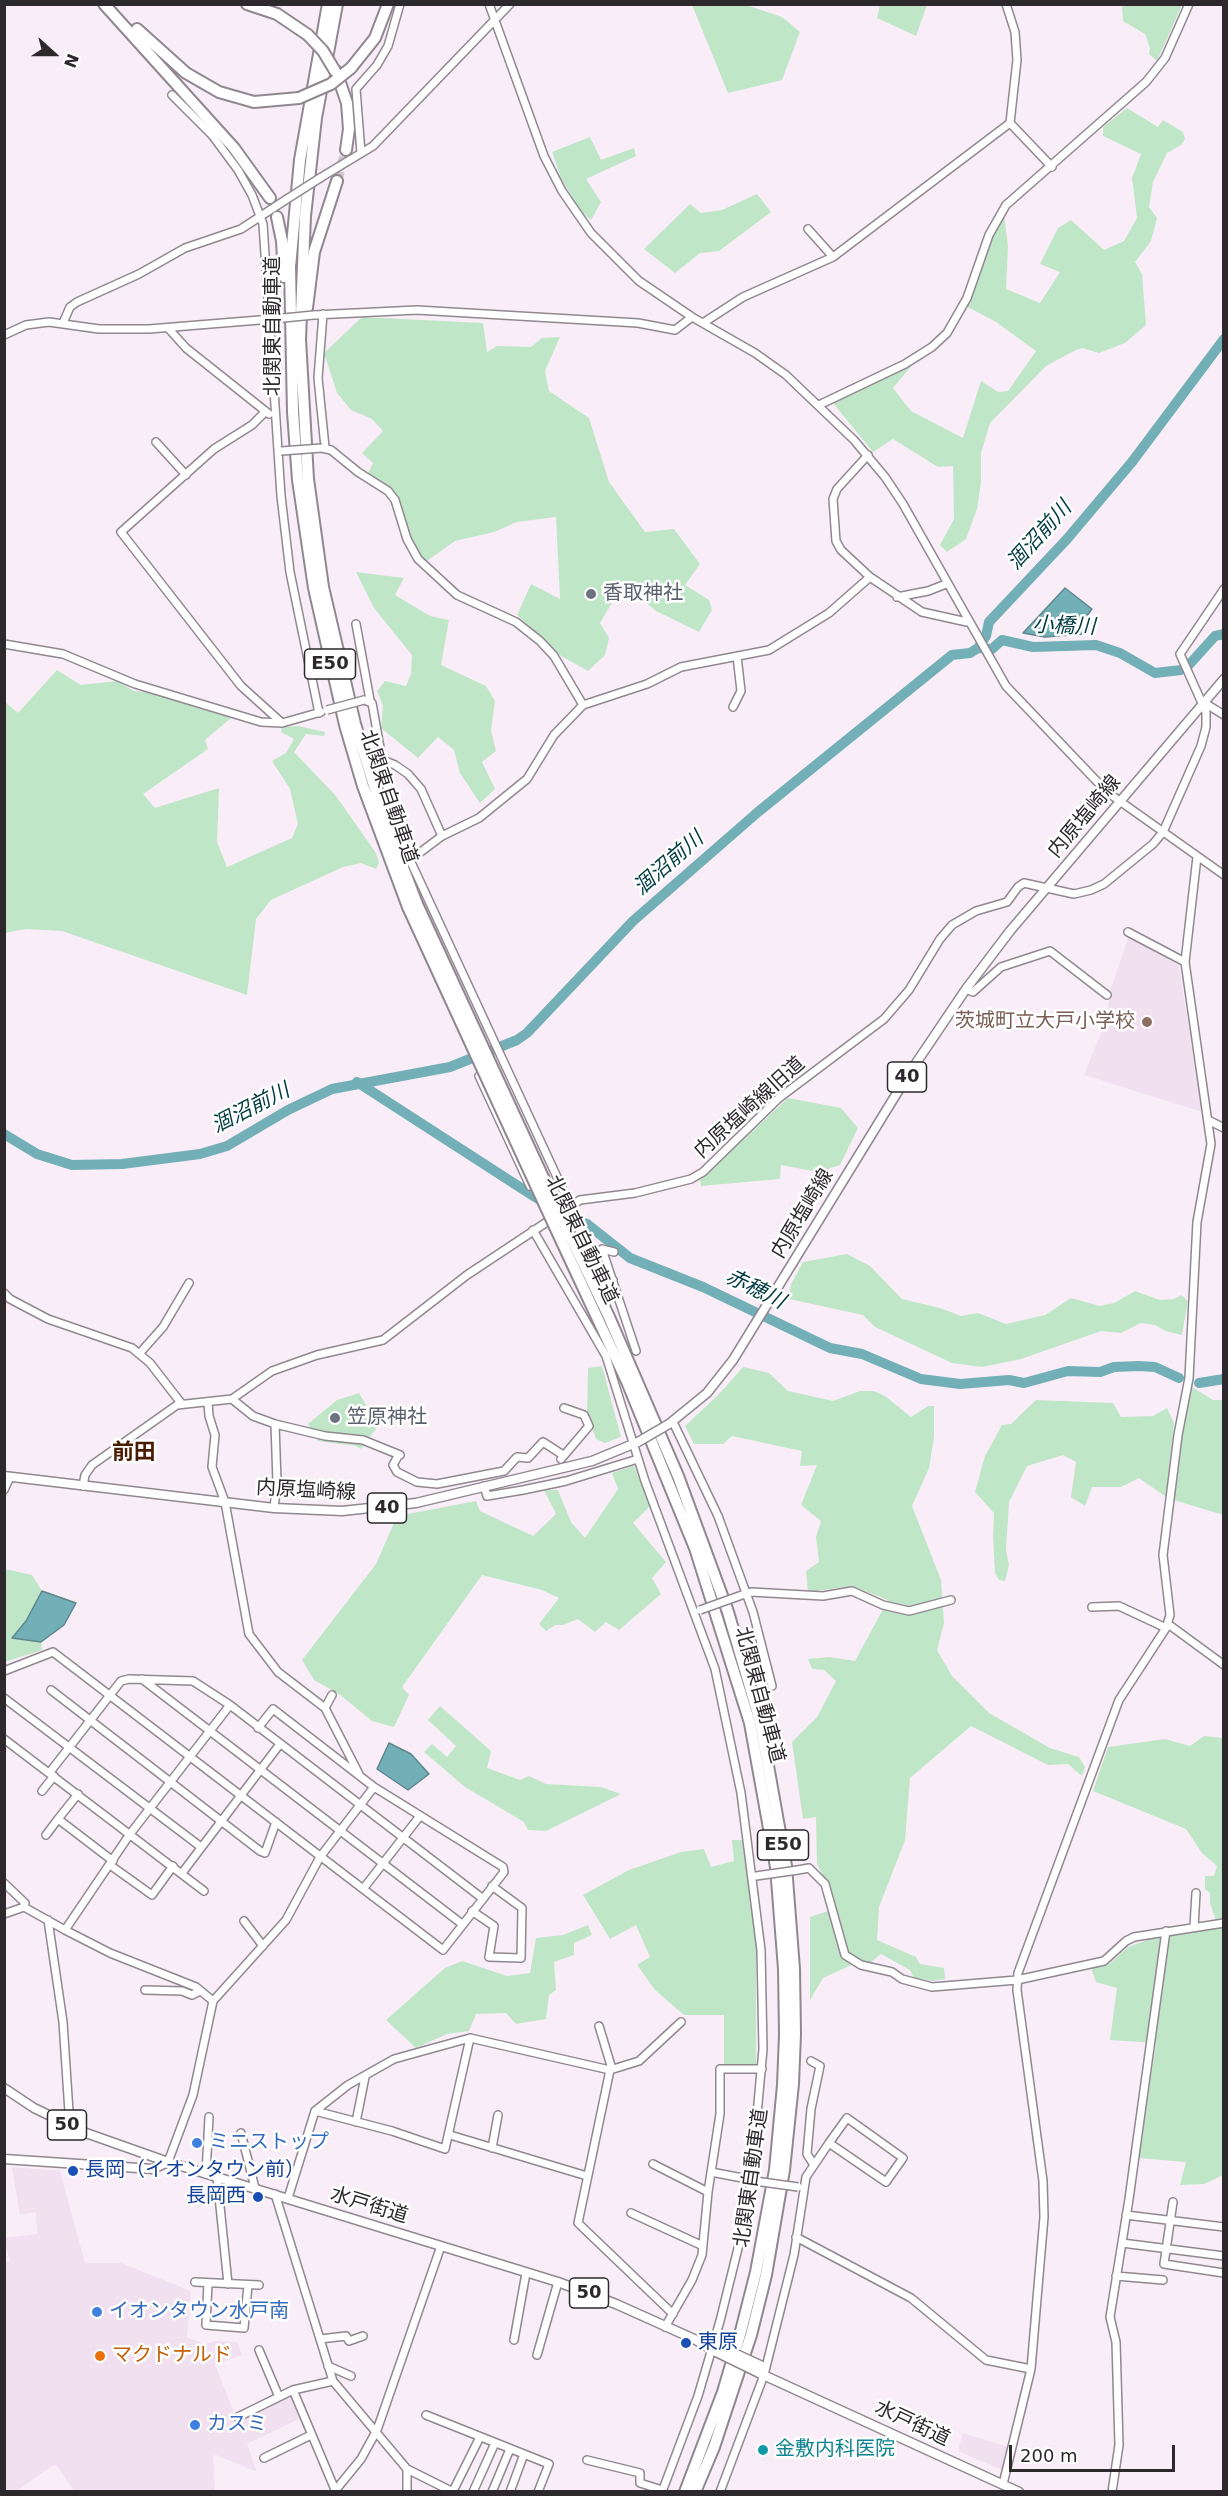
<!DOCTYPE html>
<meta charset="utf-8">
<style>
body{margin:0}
#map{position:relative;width:1228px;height:2496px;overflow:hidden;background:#f9eef8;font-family:"DejaVu Sans",sans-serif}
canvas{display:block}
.frame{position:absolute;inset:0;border:6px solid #2c282c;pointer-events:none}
.north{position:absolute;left:24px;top:24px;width:60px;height:60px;-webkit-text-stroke:4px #fff;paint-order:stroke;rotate:111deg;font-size:16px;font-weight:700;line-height:24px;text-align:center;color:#2c282c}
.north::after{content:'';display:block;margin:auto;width:21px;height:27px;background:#2c282c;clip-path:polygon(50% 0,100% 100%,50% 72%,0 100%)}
.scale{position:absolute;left:1009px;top:2445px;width:166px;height:27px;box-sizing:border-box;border:3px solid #2c282c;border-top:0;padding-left:8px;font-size:18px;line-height:21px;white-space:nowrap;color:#2c282c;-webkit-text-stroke:4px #fff;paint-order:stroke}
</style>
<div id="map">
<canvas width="1228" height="2496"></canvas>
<div class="frame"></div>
<div class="north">N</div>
<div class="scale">200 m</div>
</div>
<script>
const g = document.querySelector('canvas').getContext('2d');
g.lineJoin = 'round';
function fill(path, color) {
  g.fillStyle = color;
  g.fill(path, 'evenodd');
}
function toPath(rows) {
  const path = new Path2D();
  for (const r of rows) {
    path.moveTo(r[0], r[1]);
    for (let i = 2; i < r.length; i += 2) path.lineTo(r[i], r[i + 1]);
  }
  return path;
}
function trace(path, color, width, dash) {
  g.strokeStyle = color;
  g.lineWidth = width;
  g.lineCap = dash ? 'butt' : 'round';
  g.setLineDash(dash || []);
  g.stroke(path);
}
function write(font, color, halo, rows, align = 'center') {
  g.font = font + ' "DejaVu Sans","Noto Sans JP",sans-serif';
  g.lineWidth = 5;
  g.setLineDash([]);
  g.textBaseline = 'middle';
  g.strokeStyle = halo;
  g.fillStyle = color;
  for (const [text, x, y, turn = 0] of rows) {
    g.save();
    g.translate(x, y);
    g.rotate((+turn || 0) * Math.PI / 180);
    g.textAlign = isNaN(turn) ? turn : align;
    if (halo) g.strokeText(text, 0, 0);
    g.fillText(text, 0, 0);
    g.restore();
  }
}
const built = toPath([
 [1129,936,1179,966,1202,1112,1084,1075,1108,1016,1109,994],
 [12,2167,60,2171,85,2263,121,2263,191,2291,187,2337,205,2344,217,2341,237,2342,242,2355,215,2365,238,2422,291,2394,301,2418,247,2444,257,2472,216,2455,213,2456,215,2491,74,2491,57,2466,53,2465,17,2491,5,2491,4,2262,10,2262,4,2238,37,2234,36,2212,20,2215],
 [963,2433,1008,2447,1002,2470,958,2451]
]);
const green = toPath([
 [1125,4,1182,5,1157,61,1149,54,1150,48,1145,34,1123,21,1122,7],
 [692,5,746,5,782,17,800,32,782,80,728,93],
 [880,5,927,5,916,36,877,18],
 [1127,108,1158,127,1163,120,1183,132,1185,139,1181,145,1167,153,1153,182,1149,207,1157,218,1151,241,1135,262,1142,274,1146,325,1125,343,1099,353,1082,348,1076,350,1046,366,990,423,981,453,981,482,977,509,966,539,947,552,940,545,954,519,953,466,938,467,893,439,873,452,833,403,911,363,913,364,893,388,911,411,963,438,981,381,998,392,1008,391,1036,351,996,322,966,306,994,233,1004,215,1008,246,1006,289,1040,303,1060,272,1040,264,1058,228,1071,220,1104,250,1124,241,1137,218,1132,178,1141,154,1103,136,1103,127],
 [590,137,601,160,634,148,636,156,586,179,601,202,591,220,581,212,561,178,552,152],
 [757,194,771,212,719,251,700,253,675,273,644,249,690,204,701,213,722,210],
 [362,317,483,323,487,352,497,346,531,347,542,338,560,337,545,371,549,391,589,418,609,482,645,532,674,529,700,564,685,585,709,600,712,610,699,632,656,611,623,584,600,623,609,638,605,655,588,671,561,656,517,615,531,584,560,599,556,517,517,522,494,532,455,541,424,563,409,538,401,503,393,491,367,475,373,463,362,453,383,431,372,419,351,410,337,393,324,353],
 [356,572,404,578,395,595,430,616,449,620,441,665,486,686,495,701,491,730,496,751,482,762,495,789,480,803,460,773,454,750,438,737,418,758,381,728,383,706,377,691,385,681,406,686,411,674,412,655,374,608],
 [57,670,81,685,117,681,134,691,155,693,231,718,205,740,208,749,143,794,155,808,219,788,217,842,227,867,292,838,298,824,290,789,272,761,286,753,294,739,281,732,282,727,298,726,325,732,324,736,306,734,294,752,336,796,376,853,379,863,376,869,361,863,343,867,271,900,256,919,247,995,62,931,26,929,5,933,5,702,18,713],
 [788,1098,841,1108,858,1128,840,1165,818,1172,781,1165,780,1179,701,1186,700,1180],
 [847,1254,870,1266,902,1299,940,1308,961,1316,978,1313,1006,1324,1045,1315,1071,1298,1100,1306,1114,1303,1135,1291,1160,1300,1174,1299,1181,1295,1188,1301,1182,1335,1165,1331,1155,1325,1141,1323,1121,1333,1101,1331,1021,1359,982,1367,952,1363,875,1327,863,1315,789,1299,791,1284,803,1262],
 [602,1366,621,1437,605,1443,596,1439,587,1414,588,1368],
 [743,1367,769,1373,788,1391,833,1401,860,1391,874,1391,885,1396,911,1417,928,1406,934,1406,934,1437,929,1468,912,1506,941,1580,944,1623,937,1650,952,1676,989,1713,1050,1748,1079,1757,1085,1767,1082,1776,1068,1764,1048,1765,971,1726,910,1778,905,1840,879,1907,877,1940,916,1957,920,1964,944,1968,945,1979,932,1981,914,1978,910,1970,881,1954,870,1963,860,1961,823,1978,810,2000,810,1917,834,1909,827,1883,817,1864,816,1817,803,1819,792,1742,817,1717,836,1681,824,1670,812,1669,808,1659,830,1657,855,1661,888,1600,852,1586,808,1592,806,1571,819,1562,816,1537,821,1521,801,1505,817,1465,800,1466,802,1451,732,1436,723,1444,694,1444,685,1426,719,1394],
 [1192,1387,1213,1400,1223,1400,1223,1515,1174,1500,1184,1420],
 [359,1393,378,1426,361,1449,356,1446,318,1441,308,1424,337,1400],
 [1036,1400,1113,1403,1121,1417,1153,1416,1167,1408,1174,1423,1166,1497,1139,1478,1121,1487,1092,1487,1085,1506,1071,1497,1076,1462,1063,1455,1027,1466,1009,1502,1006,1550,1009,1565,1005,1581,999,1580,995,1573,993,1536,994,1513,975,1492,985,1456,1002,1425,1011,1424],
 [634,1466,650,1506,633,1523,666,1562,652,1578,661,1594,619,1630,606,1622,595,1632,578,1619,563,1625,555,1625,546,1631,539,1624,559,1598,542,1590,482,1575,402,1687,409,1695,394,1727,372,1721,339,1694,314,1680,302,1660,376,1564,397,1516,476,1501,480,1511,533,1536,556,1514,544,1490,558,1490,571,1522,585,1538,618,1489,612,1473],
 [5,1569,32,1575,42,1591,26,1621,12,1638,41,1642,42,1650,5,1662],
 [440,1706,491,1751,487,1768,520,1780,529,1776,546,1784,601,1787,621,1794,546,1831,528,1830,524,1822,465,1787,424,1752,432,1744,447,1757,456,1746,428,1720],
 [1204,1736,1223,1738,1224,1919,1216,1921,1210,1903,1210,1893,1205,1889,1205,1876,1214,1876,1217,1866,1202,1853,1186,1829,1093,1791,1108,1747,1165,1739,1190,1746],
 [732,1840,742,1840,756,1938,756,2067,724,2064,724,2015,684,2015,655,1990,637,1965,650,1957,636,1925,610,1939,583,1895,629,1870,681,1852,704,1849,711,1867,734,1861],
 [588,1925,592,1935,574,1943,574,1955,554,1962,556,1990,549,1995,546,2019,516,2024,506,2013,476,2014,469,2031,447,2034,416,2048,386,2020,445,1968,462,1961,507,1976,530,1973,536,1938,563,1935],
 [1223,1926,1223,2175,1204,2184,1180,2185,1186,2162,1139,2158,1156,2043,1110,2040,1117,1988,1096,1982,1091,1968,1108,1965,1128,1947,1158,1936]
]);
const water = toPath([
 [1065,588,1092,609,1086,617,1092,622,1083,634,1045,637,1023,633,1065,588],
 [42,1591,76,1603,64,1625,41,1642,12,1638,26,1621,42,1591],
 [389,1743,411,1754,429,1774,408,1790,377,1769,389,1743]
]);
const river = toPath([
 [978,648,992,649,1002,640,1033,647,1096,645,1120,653,1155,673,1181,670],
 [1187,667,1215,636,1224,634],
 [357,1082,535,1197,570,1218,587,1224,630,1258,703,1287,830,1348,862,1354,921,1379,960,1384,1009,1380,1024,1383,1068,1371,1100,1372,1114,1367,1139,1366,1155,1367,1179,1378],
 [4,1134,37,1154,72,1165,122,1164,200,1154,227,1146,288,1110,332,1089,450,1067,517,1040,527,1033,633,921,758,812,952,655,970,653,978,648,986,636,989,622,1067,539,1132,462,1224,339],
 [1199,1383,1224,1379]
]);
const highwayTunnel = toPath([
 [337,181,346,150]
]);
const minor = toPath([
 [489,4,544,156,562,191,591,233,639,281,692,317,755,353,786,375,854,440,885,477,903,504,1006,686,1107,792,1224,875],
 [1006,4,1015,32,1017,60,1010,123,1052,167],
 [172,95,212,135,238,170,252,195,263,224,281,496,290,572,319,713],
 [361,153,356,89,377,65,388,46,400,4],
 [320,178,373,146,510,4],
 [808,229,833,257],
 [323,314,318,378,325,447],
 [314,315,417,310,638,323,675,330,692,317],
 [63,323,70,307,77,302,139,274,185,248,241,229,287,199],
 [703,323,743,297,833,257,1010,123],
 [169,329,186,348,269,414],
 [4,335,26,325,49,322,99,329,149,329,272,319],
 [819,405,905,364,932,347,947,333,967,298,989,235,1006,205,1146,82,1165,58,1189,4],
 [265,412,252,425,214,449,121,532,241,686,282,723],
 [156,442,186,475],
 [322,448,331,450,358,472,388,491,395,500,407,539,418,559,457,595,516,622,540,641,554,656,583,705],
 [868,455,837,489,833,499,836,541,841,550,870,577,922,612,967,622],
 [897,597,928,591,946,584],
 [356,624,370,700],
 [4,644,63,654,135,684,261,722,282,723,321,712],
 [364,700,372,703,390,804,410,860,570,1205],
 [1203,702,1224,715],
 [733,707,741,691,737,656],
 [380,759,395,765,408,774,421,789,442,836],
 [410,860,442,836,479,818,527,779,554,735,583,705,647,684,681,667,769,650,829,613,870,577],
 [1128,932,1185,962],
 [966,989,973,992,1001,967,1050,951,1107,995],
 [479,1076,530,1186],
 [1208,1120,1224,1128],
 [533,1230,606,1356,645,1481,715,1669,741,1793,761,1950,763,2049,751,2180,745,2220,720,2321,698,2396,662,2492],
 [614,1252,602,1249,636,1351],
 [604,1284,613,1280],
 [4,1293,10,1299,48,1319,132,1348,150,1363,181,1403],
 [139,1354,163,1327,189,1283],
 [232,1399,253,1416,275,1424,325,1436,363,1440,400,1455],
 [208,1402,209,1416,215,1435,212,1467,225,1502,249,1634,278,1672,325,1708,359,1774],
 [673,1422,718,1516,753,1612,772,1686],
 [398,1456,393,1465,397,1472,417,1482,437,1484,504,1471,517,1457,528,1458,543,1442,563,1455],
 [561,1459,589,1426,584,1415,564,1408],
 [83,1486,85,1475,92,1465,177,1405,232,1399,272,1371,317,1355,383,1340,467,1275,580,1200,635,1193,691,1179,703,1172,779,1098,884,1019,909,990,940,939,952,925,976,911,1007,902,1018,887,1024,883,1074,894,1091,890,1104,884,1153,844,1163,832,1201,746,1206,727,1206,712,1180,654,1224,589],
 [484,1486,487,1496,523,1490,566,1481,638,1459],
 [4,1490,10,1477],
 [274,1508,277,1482,275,1424],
 [745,1594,751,1592,823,1596,852,1591,883,1605,909,1611,951,1600],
 [1092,1607,1119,1606,1166,1628],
 [1168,1624,1224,1665],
 [4,1671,53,1652,443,1950,504,1872,503,1867,374,1787,273,1709,258,1728],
 [142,1679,462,1924],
 [51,1690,260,1851,265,1853,276,1822],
 [4,1698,201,1847],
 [325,1708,332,1695],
 [4,1739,204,1891],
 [50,1772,121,1681,129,1679,193,1681,230,1705,482,1898],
 [42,1791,54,1776],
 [78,1794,58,1819,113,1861],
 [46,1835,58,1819],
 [110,1865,152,1895,173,1866],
 [798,1870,809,1868,825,1884,845,1955,861,1965,892,1972,902,1979,932,1987,1017,1980,1104,1961,1126,1941,1134,1937,1224,1923],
 [182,1873,280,1744],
 [4,1883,25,1903,24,1907,65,1930,110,1953,196,1987,213,2001],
 [363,1889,420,1816],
 [472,1911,494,1926,489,1957,521,1958,522,1908,492,1886],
 [4,1914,24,1907],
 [48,1920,63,2022,70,2127],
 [244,1921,263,1946],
 [1194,1927,1196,1893],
 [65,1930,130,1834,230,1705],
 [145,1990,182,1991,192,1995,200,1991],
 [599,2026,612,2069],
 [811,2061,820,2066,811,2109,807,2154,814,2165],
 [610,2070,578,2223,673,2314],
 [315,2111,392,2131,445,2149,470,2038],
 [356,2122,365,2077],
 [241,2133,255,2188],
 [450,2135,587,2176],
 [492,2148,498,2115],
 [168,2162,193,2095,213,2001,286,1920,320,1857,374,1787],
 [653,2164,708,2192],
 [711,2172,753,2180],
 [206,2174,209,2117],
 [217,2177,228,2284],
 [275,2194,333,2381,407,2469,453,2492],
 [288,2198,315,2111,348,2085,394,2059,470,2038,610,2070,639,2061,681,2022],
 [1173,2202,1164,2264,1224,2273],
 [631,2213,703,2246],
 [1126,2215,1224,2227],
 [796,2237,911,2298,986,2360,1031,2369],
 [1122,2243,1224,2256],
 [1116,2276,1163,2280],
 [195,2282,259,2285],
 [208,2283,206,2325,244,2328,248,2285],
 [665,2327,692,2280,702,2255,708,2192,720,2114,720,2069,762,2069],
 [320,2339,346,2336,349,2341,363,2336],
 [514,2340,526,2273],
 [259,2350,279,2397],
 [537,2355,558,2282],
 [328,2366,351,2376],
 [333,2381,293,2390,336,2492],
 [426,2415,549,2464,538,2492],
 [238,2417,293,2390],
 [264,2458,311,2435],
 [587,2460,640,2473,640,2483,662,2490],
 [407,2469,407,2492],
 [1003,2484,1031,2369,1044,2217,1043,2181,1017,1990,1018,1973,1119,1700,1166,1628,1170,1615,1163,1555,1178,1435,1189,1378,1197,1222,1211,1144,1185,962,1197,857],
 [453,2491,480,2437],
 [334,2492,361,2459,377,2430,441,2246],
 [473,2492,495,2443],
 [492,2492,510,2449],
 [510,2492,524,2454],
 [720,2492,764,2375,794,2255,806,2177,829,2143,847,2118,903,2158,886,2182,829,2143],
 [1112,2492,1119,2445,1116,2342,1110,2317,1129,2199,1166,1931]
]);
const major = toPath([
 [669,1424,707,1393,733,1360,908,1075,966,989,1010,931,1224,679],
 [4,1476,274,1508,342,1511,416,1503,592,1461,638,1442],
 [4,2088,34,2108,86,2133,168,2162,558,2282,616,2304,694,2339,716,2352],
 [4,2159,153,2169,168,2162],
 [759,2373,1019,2492]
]);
const highway = toPath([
 [104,4,234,148,270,198],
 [247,4,277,14,308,35],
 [328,4,300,160,290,267,293,412,298,480,314,588,345,725,363,786,408,907],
 [337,4,316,118,305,216,300,339,308,479,323,587,355,724,383,815,417,904],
 [137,29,186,73,219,92,254,102,299,98],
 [351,68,375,38,388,4],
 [336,71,347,103,349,129,346,150],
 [277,217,282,241,284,277],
 [307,308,314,252,337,181],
 [565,1225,609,1317,678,1476,728,1612,760,1721,786,1866,794,1969,795,2034,793,2084,784,2170,766,2275,751,2335,714,2447,695,2492],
 [555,1227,628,1384,695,1548,750,1723,776,1867,784,1969,785,2035,783,2085,775,2170,756,2272,741,2331,723,2392,685,2492]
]);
const minorBridge = toPath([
 [287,199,320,178],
 [273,319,314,315],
 [281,451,322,448],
 [327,710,364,700],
 [700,1610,742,1595],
 [756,1876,798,1870],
 [755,2181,798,2187]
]);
const majorBridge = toPath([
 [638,1442,669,1424],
 [719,2346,762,2366],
 [716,2352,759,2373]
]);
const highwayBridge = toPath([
 [308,35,323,51,335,71],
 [299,98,331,84,351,68],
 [417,904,565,1225],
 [408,907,555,1227]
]);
const markers = [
 [591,594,6,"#6b7280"],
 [1147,1022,6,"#8d6e63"],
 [335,1418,6,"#6b7280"],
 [197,2143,6,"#3f7fe0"],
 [73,2171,6,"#1a4fb4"],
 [258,2197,6,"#1a4fb4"],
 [97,2312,6,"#3f7fe0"],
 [686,2343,6,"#1a4fb4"],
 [100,2356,6,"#e8710a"],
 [195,2425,6,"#3f7fe0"],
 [763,2450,6,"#0f9aa8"]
];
const shields = [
 [330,664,51],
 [907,1077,39],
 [387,1508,39],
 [783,1845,51],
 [67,2125,39],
 [589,2293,39]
];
const shieldNames = [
 ["E50",330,664],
 ["40",907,1077],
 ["40",387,1508],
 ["E50",783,1845],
 ["50",67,2125],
 ["50",589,2293]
];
const streetNames = [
 ["北関東自動車道",274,326,-90],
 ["北関東自動車道",388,797,71],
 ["内原塩崎線",1085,817,-50],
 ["内原塩崎線旧道",750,1108,-42],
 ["内原塩崎線",803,1214,-59],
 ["北関東自動車道",581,1240,64],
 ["内原塩崎線",306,1491,3],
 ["北関東自動車道",759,1695,75],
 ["北関東自動車道",752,2178,-82],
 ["水戸街道",369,2206,17],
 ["水戸街道",912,2424,25]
];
const worshipNames = [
 ["香取神社",603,594],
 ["笠原神社",347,1418]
];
const educationNames = [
 ["茨城町立大戸小学校",1135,1022]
];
const shopNames = [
 ["ミニストップ",209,2143],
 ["イオンタウン水戸南",109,2312],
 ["カスミ",207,2425]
];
const transitNames = [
 ["長岡（イオンタウン前）",85,2171],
 ["長岡西",246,2197,"right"],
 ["東原",698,2343]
];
const foodNames = [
 ["マクドナルド",112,2356]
];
const cultureNames = [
 ["金敷内科医院",775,2450]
];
const waterNames = [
 ["涸沼前川",1040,536,-48],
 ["小橋川",1064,627,2],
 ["涸沼前川",669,864,-41],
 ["涸沼前川",251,1109,-27],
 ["赤穂川",755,1290,26]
];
const quarterNames = [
 ["前田",134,1453]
];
fill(built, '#f1e0f0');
fill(green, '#c0e6c8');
fill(water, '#72afb7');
trace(water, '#5d868d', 1.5);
trace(river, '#72afb7', 10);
trace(highwayTunnel, '#d0c6cf', 10, [10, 5]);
trace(minor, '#918791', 10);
trace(major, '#918791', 11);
trace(highway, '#918791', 14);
trace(minor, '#fff', 7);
trace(major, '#fff', 8);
trace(highway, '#fff', 10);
trace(minorBridge, '#918791', 10, []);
trace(majorBridge, '#918791', 11, []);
trace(highwayBridge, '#918791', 14, []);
trace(minorBridge, '#fff', 7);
trace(majorBridge, '#fff', 8);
trace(highwayBridge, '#fff', 10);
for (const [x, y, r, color] of markers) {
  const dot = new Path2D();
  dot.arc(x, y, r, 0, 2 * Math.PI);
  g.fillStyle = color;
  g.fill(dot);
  trace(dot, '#fff', 2);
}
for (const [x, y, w] of shields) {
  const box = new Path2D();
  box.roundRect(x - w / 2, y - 15, w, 30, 4.5);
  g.fillStyle = '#fff';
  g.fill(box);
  trace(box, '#2c282c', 1.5);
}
write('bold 18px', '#2c282c', null, shieldNames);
write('20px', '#2c282c', '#fff', streetNames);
write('20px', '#5b616d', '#fff', worshipNames, 'left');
write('20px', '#785e54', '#fff', educationNames, 'right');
write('20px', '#366cbe', '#fff', shopNames, 'left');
write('20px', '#164399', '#fff', transitNames, 'left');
write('20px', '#c56008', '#fff', foodNames, 'left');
write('20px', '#0d838f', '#fff', cultureNames, 'left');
write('italic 21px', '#003c42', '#fff', waterNames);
write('bold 22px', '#491b00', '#fff', quarterNames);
</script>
